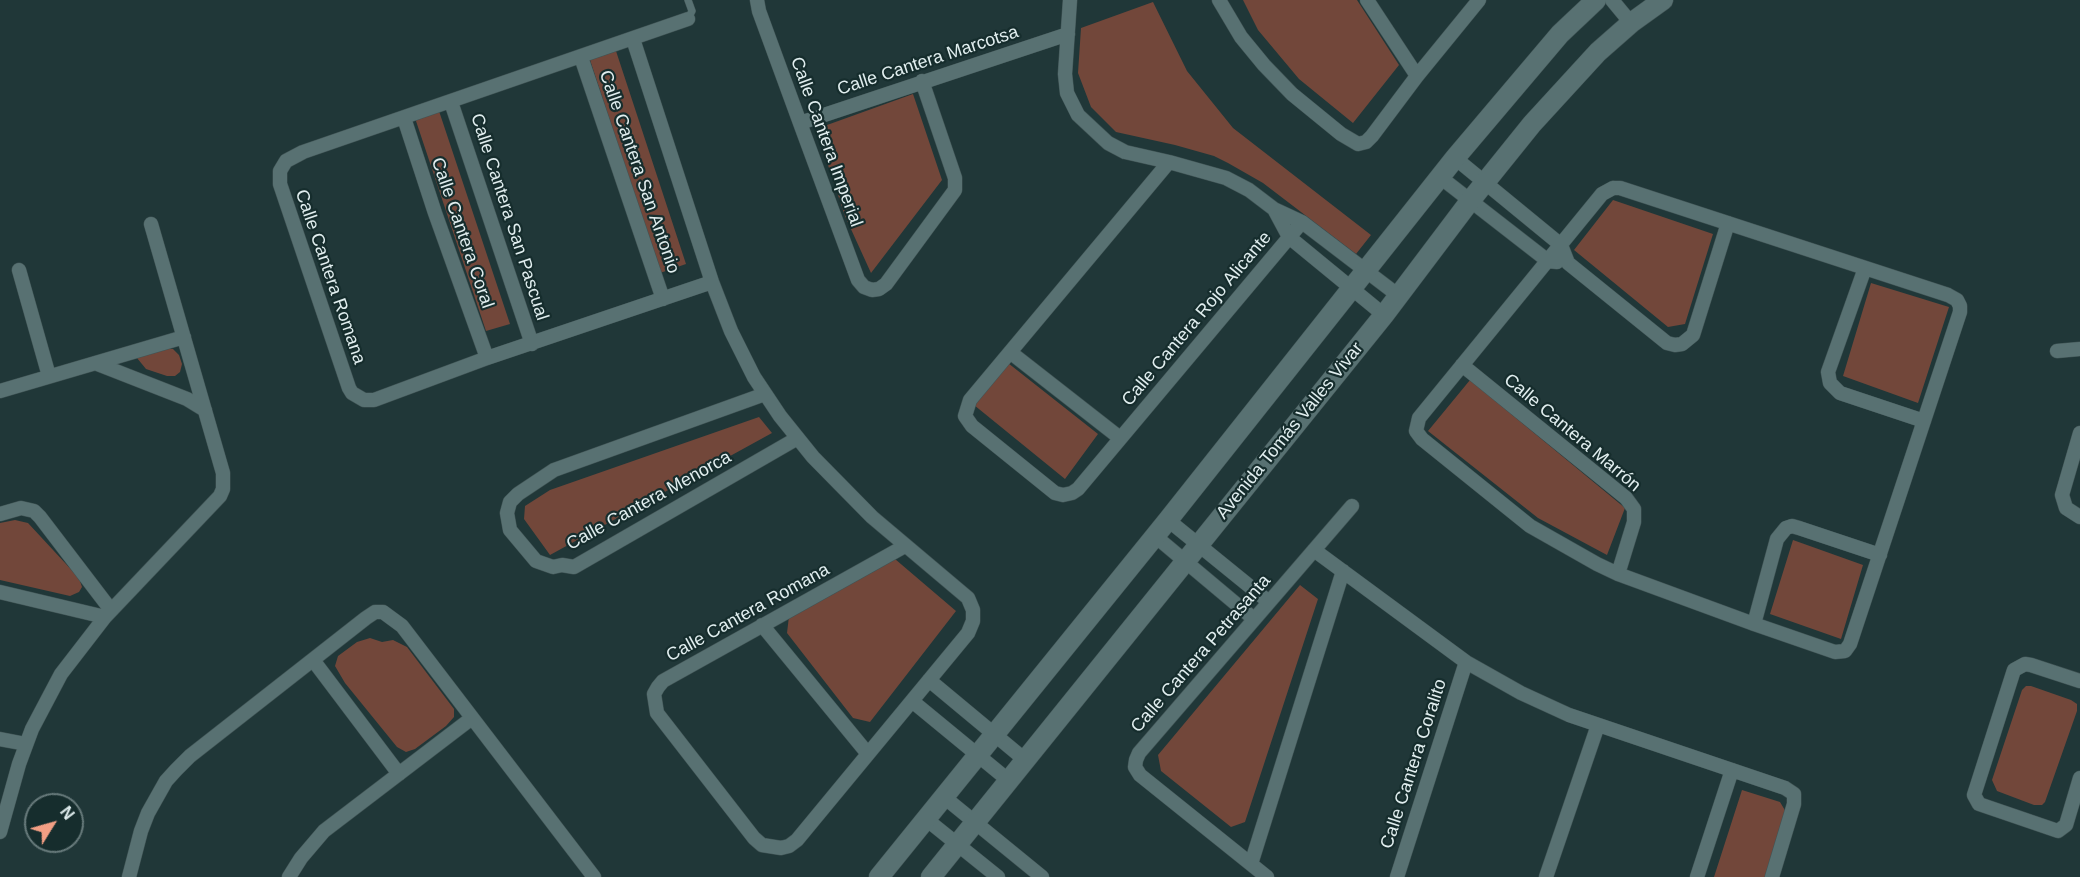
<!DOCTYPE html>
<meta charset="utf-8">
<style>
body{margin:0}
#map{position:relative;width:2080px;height:877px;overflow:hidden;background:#203738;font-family:Helvetica,sans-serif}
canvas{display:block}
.north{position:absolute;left:24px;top:793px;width:60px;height:60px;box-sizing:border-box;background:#162d2d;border:2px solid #677a7b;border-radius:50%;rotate:53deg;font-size:16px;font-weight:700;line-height:24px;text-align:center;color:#e1eeef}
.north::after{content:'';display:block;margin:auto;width:21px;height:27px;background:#f39f84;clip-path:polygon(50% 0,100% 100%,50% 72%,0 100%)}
</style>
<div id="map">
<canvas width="2080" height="877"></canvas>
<div class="north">N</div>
</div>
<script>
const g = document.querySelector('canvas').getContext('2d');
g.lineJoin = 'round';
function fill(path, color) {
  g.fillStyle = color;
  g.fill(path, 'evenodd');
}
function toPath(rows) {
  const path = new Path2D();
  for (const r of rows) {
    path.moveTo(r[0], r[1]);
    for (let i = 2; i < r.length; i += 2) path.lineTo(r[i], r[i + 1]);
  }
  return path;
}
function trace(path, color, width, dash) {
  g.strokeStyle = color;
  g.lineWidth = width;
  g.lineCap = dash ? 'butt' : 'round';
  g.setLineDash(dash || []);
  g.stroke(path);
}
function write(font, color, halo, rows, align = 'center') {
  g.font = font + ' Helvetica,sans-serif';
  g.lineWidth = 4.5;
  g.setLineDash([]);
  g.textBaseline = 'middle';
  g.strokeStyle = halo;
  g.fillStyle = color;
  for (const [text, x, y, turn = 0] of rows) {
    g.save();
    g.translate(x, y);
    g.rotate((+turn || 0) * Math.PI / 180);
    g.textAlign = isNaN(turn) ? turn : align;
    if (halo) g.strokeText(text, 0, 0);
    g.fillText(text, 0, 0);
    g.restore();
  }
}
const green = toPath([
 [1243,0,1357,0,1399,65,1353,123,1299,79,1258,30],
 [1153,2,1187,71,1233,128,1371,235,1356,254,1263,183,1228,163,1214,156,1175,145,1116,132,1091,107,1078,73,1081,28],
 [616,51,686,264,660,273,590,60],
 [913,94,942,180,871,273,845,216,816,129],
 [439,111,510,324,486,331,415,118],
 [1613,200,1713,234,1685,324,1668,327,1574,250],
 [1871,283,1949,307,1918,403,1843,376],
 [165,348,173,349,179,355,182,364,180,372,175,376,167,376,146,369,137,358],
 [1008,363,1098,434,1065,479,974,405],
 [1470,380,1625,508,1607,555,1538,518,1428,431],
 [759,417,772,433,550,555,524,519,525,506,550,490],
 [15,520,28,523,79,578,82,587,79,592,70,596,0,580,0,523],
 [1793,540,1863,565,1841,639,1770,614],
 [895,559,956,611,870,722,853,718,787,633,789,616],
 [1300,585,1318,599,1245,822,1231,827,1161,771,1158,755],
 [370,638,382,642,393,640,407,647,454,709,454,717,446,726,415,749,406,752,397,747,345,683,335,666,338,656,357,642],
 [2026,686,2031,686,2071,700,2077,704,2077,711,2045,802,2042,805,2034,805,1997,791,1992,780,2022,690],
 [1742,790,1780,802,1786,812,1765,877,1714,877]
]);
const service = toPath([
 [688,0,692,11,688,19]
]);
const minor = toPath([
 [757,0,759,11,800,123,858,280,864,287,872,290,879,289,886,284,955,190,955,178,922,81],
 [1070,0,1065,74,1067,93,1078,115,1108,143,1125,152,1169,162,1226,178,1249,190,1274,209,1302,222,1399,296],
 [1219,0,1241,37,1264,65,1292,94,1341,134,1358,144,1366,142,1372,136,1417,76,1479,0],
 [1367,0,1417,76],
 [1612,0,1631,23],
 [688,19,303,152,286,161,280,171,280,184,349,388,352,393,364,400,374,400,487,358,712,282],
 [633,39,712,282,731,331,754,377,780,416,813,457,872,517,968,598,973,610,973,621,968,633,797,840,789,846,781,848,762,845,754,838,657,713,654,694,658,687,663,681,905,546],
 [581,57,663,299],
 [451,102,532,344],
 [404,118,435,213,487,358],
 [800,123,1068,34],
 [1455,158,1561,245,1568,263,1667,343,1675,345,1682,344,1693,335,1728,223],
 [1169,162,970,400,965,416,972,426,1055,493,1063,495,1072,493,1078,489,1302,222],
 [1440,177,1548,261,1557,262],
 [1613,188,1620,188,1948,295,1957,300,1960,306,1960,312,1850,644,1845,651,1835,652,1754,624,1618,574,1597,564,1530,526,1422,439,1416,431,1419,418,1602,194,1613,188],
 [1274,209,1289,237,1384,315],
 [1865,268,1828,372,1830,383,1840,393,1924,421],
 [19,270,49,376],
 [2057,351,2080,349],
 [1010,352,1120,438],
 [95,363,187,399,205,410],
 [1462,365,1626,498,1634,509,1634,522,1618,574],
 [0,391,184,337],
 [765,394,554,470,518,494,510,502,507,513,510,530,536,561,553,567,562,565,574,567,796,439],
 [2080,433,2062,495,2066,508,2080,517],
 [0,514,21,508,34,511,40,517,111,610],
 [1168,520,1269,602],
 [1155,536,1254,619],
 [1314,550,1466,662,1521,693,1569,715,1785,788,1794,794,1794,804,1772,877],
 [0,592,105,617],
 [1754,624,1777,539,1786,528,1792,526,1799,528,1880,555],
 [762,625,868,754],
 [313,660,399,774],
 [929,680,1024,759],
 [2080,681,2031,665,2025,664,2014,670,1974,795,1979,804,2058,831,2066,825,2080,778],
 [912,701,1008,780],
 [0,739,26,744],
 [944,797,1042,877],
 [926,819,998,877],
 [0,832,19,764,32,729,61,674,105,617,220,496,223,489,223,473,151,224],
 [1251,864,1343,571],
 [129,877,141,831,148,813,166,781,176,770,190,756,366,618,375,612,383,612,402,626,594,877],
 [289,877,301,858,324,831,472,718],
 [1267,877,1140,775,1135,767,1136,760,1139,753,1352,506],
 [1397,877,1466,662],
 [1546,877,1598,725],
 [1697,877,1732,770]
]);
const secondary = toPath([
 [879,877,1168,520,1455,158,1560,34,1596,0],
 [931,877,1384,315,1470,201,1532,124,1598,52,1631,23,1663,0]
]);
const streetNames = [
 ["Calle Cantera Marcotsa",928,61,-18],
 ["Calle Cantera Imperial",826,142,70],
 ["Calle Cantera San Antonio",639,172,71],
 ["Calle Cantera San Pascual",509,217,72],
 ["Calle Cantera Coral",462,233,71],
 ["Calle Cantera Romana",330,277,71],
 ["Calle Cantera Rojo Alicante",1197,319,-50],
 ["Avenida Tomás Valles Vivar",1290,431,-51],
 ["Calle Cantera Marrón",1572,433,40],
 ["Calle Cantera Menorca",649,501,-29],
 ["Calle Cantera Romana",748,613,-29],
 ["Calle Cantera Petrasanta",1201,654,-49],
 ["Calle Cantera Coralito",1414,764,-72]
];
fill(green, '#72473a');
trace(service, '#405455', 8);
trace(minor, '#405455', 15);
trace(secondary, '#405455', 21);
trace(service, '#587172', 7);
trace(minor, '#587172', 14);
trace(secondary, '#587172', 20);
write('18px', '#e1eeef', '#162d2d', streetNames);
</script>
